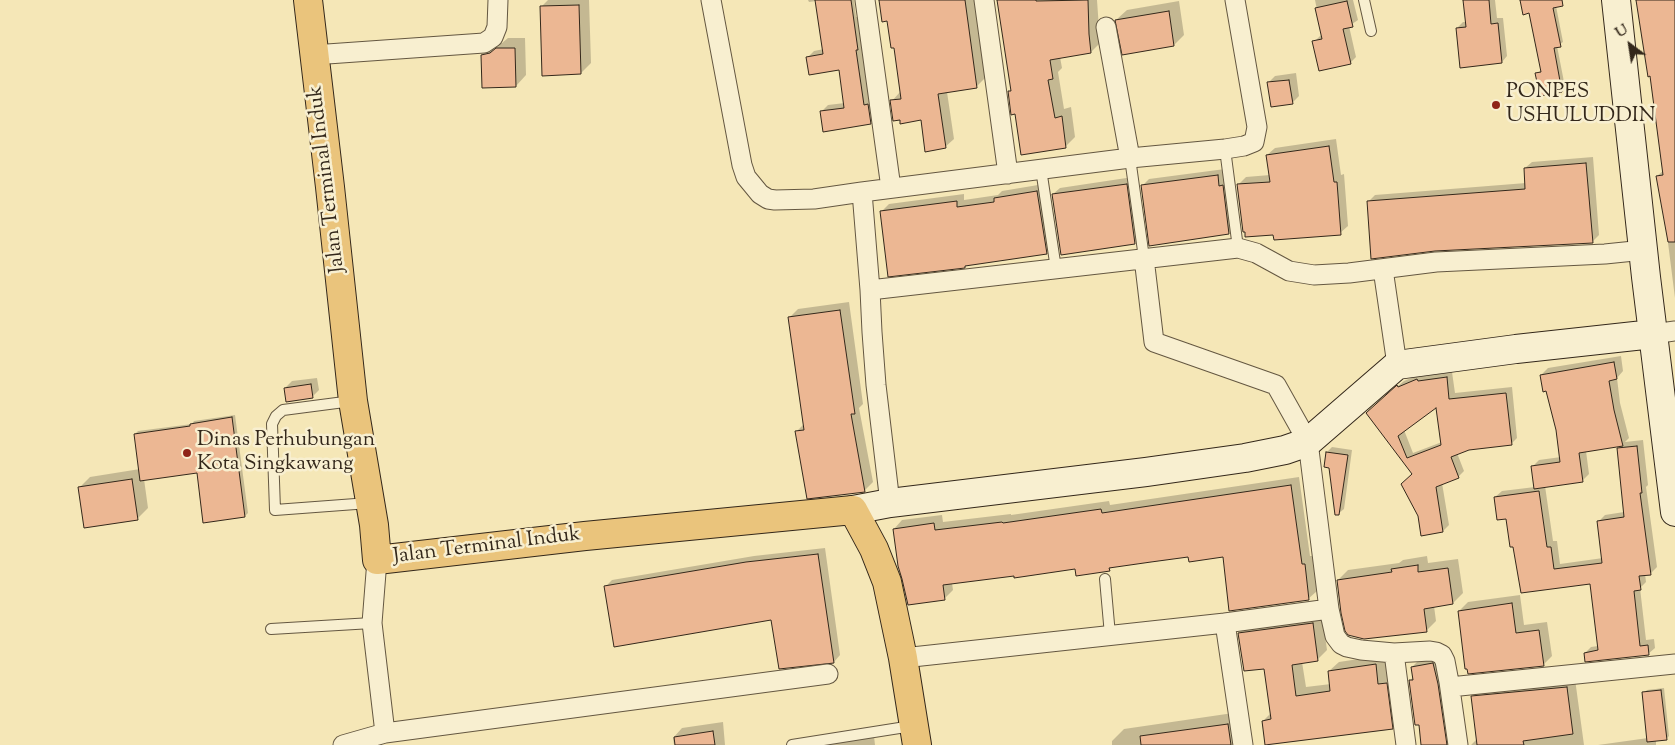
<!DOCTYPE html>
<style>
body{margin:0}
#map{position:relative;width:1675px;height:745px;overflow:hidden;background:#f5e7b7;font-family:"Sorts Mill Goudy",serif}
canvas{display:block}
.north{position:absolute;left:1605px;top:20px;width:50px;height:50px;-webkit-text-stroke:4px #f8efd0;paint-order:stroke;rotate:329deg;font-size:14px;font-weight:700;line-height:20px;text-align:center;color:#33271a}
.north::after{content:'';display:block;margin:auto;width:18px;height:22px;background:#33271a;clip-path:polygon(50% 0,100% 100%,50% 72%,0 100%)}
</style>
<div id="map">
<canvas width="1675" height="745"></canvas>
<div class="north">U</div>
</div>
<script>
const g = document.querySelector('canvas').getContext('2d');
g.lineJoin = 'round';
function fill(path, color) {
  g.fillStyle = color;
  g.fill(path, 'evenodd');
}
function toPath(rows) {
  const path = new Path2D();
  for (const r of rows) {
    path.moveTo(r[0], r[1]);
    for (let i = 2; i < r.length; i += 2) path.lineTo(r[i], r[i + 1]);
  }
  return path;
}
function trace(path, color, width, dash) {
  g.strokeStyle = color;
  g.lineWidth = width;
  g.lineCap = dash ? 'butt' : 'round';
  g.setLineDash(dash || []);
  g.stroke(path);
}
function write(font, color, halo, rows, align = 'center') {
  g.font = font + ' "Sorts Mill Goudy",serif';
  g.lineWidth = 5;
  g.setLineDash([]);
  g.textBaseline = 'middle';
  g.strokeStyle = halo;
  g.fillStyle = color;
  for (const [text, x, y, turn = 0] of rows) {
    g.save();
    g.translate(x, y);
    g.rotate((+turn || 0) * Math.PI / 180);
    g.textAlign = isNaN(turn) ? turn : align;
    if (halo) g.strokeText(text, 0, 0);
    g.fillText(text, 0, 0);
    g.restore();
  }
}
const shadow = toPath([
 [548,0,589,0,591,63,581,73,541,7],
 [808,0,854,0,856,17,860,16,877,116,870,123,821,112,828,105,845,103,840,69,808,57,814,51,824,49,816,1,809,2],
 [881,0,974,0,985,78,976,87,947,92,954,139,945,147,922,119,892,101,900,92,895,46,888,20],
 [999,0,1097,0,1100,43,1091,52,1060,57,1062,68,1058,72,1064,109,1071,107,1075,137,1066,146,1016,113,1009,92,1012,89],
 [1315,0,1353,0,1358,20,1349,26,1356,57,1350,63,1314,42,1320,36,1322,35],
 [1464,0,1495,0,1497,18,1503,18,1507,56,1502,62,1457,28,1463,22,1467,22],
 [1521,0,1562,0,1563,2,1560,6,1556,6,1563,42,1557,46,1565,87,1562,90,1537,73,1542,70,1530,12],
 [1638,0,1675,0,1675,298,1666,227,1657,176,1664,170,1651,75],
 [1179,1,1184,35,1174,45,1116,20,1127,10],
 [508,38,525,38,526,75,516,86,482,55,493,44,502,43],
 [1296,73,1299,96,1292,103,1268,83,1275,76],
 [1336,139,1341,175,1344,174,1348,226,1340,233,1275,233,1238,185,1246,177,1270,175,1267,155,1275,148],
 [1593,157,1599,235,1592,242,1369,201,1375,195,1526,183,1525,168,1532,162],
 [1225,169,1236,226,1229,233,1142,186,1149,179],
 [1133,177,1141,236,1135,243,1053,194,1060,188],
 [1044,184,1054,245,1046,253,967,264,965,267,881,212,889,204,964,194,964,200,998,195,1002,191],
 [849,302,863,404,859,408,873,482,864,491,796,432,804,424,790,317,798,309],
 [1621,356,1623,371,1617,378,1620,403,1629,438,1625,442,1643,440,1648,485,1646,487,1657,567,1651,573,1645,574,1646,582,1640,588,1646,640,1654,639,1655,648,1648,654,1585,653,1591,647,1598,646,1591,582,1522,592,1514,546,1507,518,1495,497,1502,491,1535,487,1532,467,1539,460,1561,457,1557,429,1547,390,1541,375,1548,368],
 [1622,445,1618,449,1624,512,1605,515,1599,521,1603,558,1560,564,1557,541,1553,541,1545,486,1582,481,1589,474,1586,451],
 [1452,372,1455,393,1512,387,1517,438,1511,444,1468,449,1457,453,1464,471,1458,477,1442,483,1449,525,1443,531,1414,474,1373,407,1404,381,1423,373,1424,376],
 [1437,405,1442,442,1413,453,1404,430],
 [317,378,319,390,312,397,285,388,292,381],
 [235,415,248,513,245,516,198,472,144,479,148,508,137,519,80,487,90,477,140,469,135,434,138,431,192,424,194,421],
 [1332,447,1352,450,1344,509,1338,514,1327,452],
 [1299,477,1310,556,1313,556,1317,591,1308,599,1224,555,1189,556,1113,566,1109,570,1076,567,952,583,953,590,944,599,894,529,902,520,942,515,943,522,1011,514,1011,515,1109,501,1110,505],
 [825,548,840,655,834,662,772,619,605,587,612,580,754,556],
 [1427,556,1428,563,1458,559,1463,593,1453,603,1434,606,1436,621,1426,631,1338,580,1348,570,1399,563,1403,560],
 [1520,595,1524,625,1547,622,1552,656,1543,665,1459,611,1468,602],
 [1322,614,1327,650,1317,660,1302,662,1306,687,1331,684,1329,671,1339,662,1385,655,1388,676,1401,718,1392,727,1263,721,1271,713,1265,667,1239,633,1249,624],
 [1442,655,1460,745,1423,745,1420,724,1410,681,1413,677,1412,667,1421,658],
 [1575,679,1584,745,1471,745,1478,738,1472,697,1481,688],
 [1664,688,1669,736,1666,739,1656,740,1656,745,1598,745,1648,738,1644,693,1647,690],
 [1240,712,1243,745,1112,745,1112,741,1124,729],
 [723,722,725,745,674,745,673,738,682,728],
 [874,736,875,745,813,745]
]);
const building = toPath([
 [815,0,851,0,858,50,856,50,864,105,868,104,871,124,823,132,820,111,844,108,839,70,809,75,806,57,823,54,815,0],
 [879,0,965,0,977,88,938,94,946,148,925,152,921,120,900,124,900,120,893,121,890,100,901,99,894,48,891,48,887,21,882,22,879,0],
 [997,0,1036,0,1036,1,1088,0,1089,34,1091,53,1050,60,1053,79,1048,80,1055,118,1062,116,1066,148,1021,155,1015,114,1011,115,1008,91,1011,91,997,0],
 [1463,0,1489,0,1491,24,1498,23,1502,63,1460,68,1456,28,1466,27,1463,0],
 [1520,0,1562,0,1563,6,1553,8,1561,47,1554,48,1562,92,1540,96,1535,73,1541,72,1529,13,1523,15,1520,0],
 [1636,0,1675,0,1675,242,1668,242,1656,176,1663,175,1650,76,1648,77,1636,0],
 [1347,1,1353,27,1343,29,1351,64,1319,71,1312,41,1322,39,1315,8,1347,1],
 [579,5,581,74,542,76,540,6,579,5],
 [1169,11,1174,46,1122,55,1115,20,1169,11],
 [496,48,515,48,516,87,482,88,481,55,490,53,496,48],
 [1289,80,1293,104,1271,107,1267,82,1289,80],
 [1329,146,1334,182,1337,182,1341,235,1274,240,1273,235,1245,237,1245,232,1243,232,1237,184,1270,182,1266,155,1329,146],
 [1586,163,1593,243,1435,251,1371,259,1367,201,1525,189,1524,168,1586,163],
 [1218,175,1219,186,1223,185,1229,234,1149,246,1141,185,1218,175],
 [1127,184,1135,244,1061,255,1052,194,1127,184],
 [1037,191,1047,254,965,266,965,268,888,277,880,211,957,201,957,207,994,202,994,198,1037,191],
 [840,310,855,414,851,414,865,492,807,499,795,431,804,430,788,317,840,310],
 [1614,362,1617,379,1609,381,1614,410,1623,446,1579,453,1583,482,1534,489,1531,466,1560,462,1556,430,1546,391,1543,392,1540,375,1614,362],
 [1447,377,1449,399,1506,393,1512,445,1469,450,1451,457,1459,478,1436,487,1443,532,1421,536,1418,516,1401,484,1412,474,1366,413,1397,385,1398,387,1417,379,1418,381,1447,377],
 [1436,408,1441,445,1407,458,1398,436,1436,408],
 [311,384,313,398,286,402,284,388,311,384],
 [232,417,245,517,203,523,197,473,140,481,134,434,190,426,190,424,232,417],
 [1637,446,1642,493,1640,493,1651,575,1639,576,1641,590,1634,591,1640,646,1648,645,1649,655,1585,662,1584,653,1598,650,1590,584,1521,593,1513,547,1510,547,1506,519,1497,520,1494,497,1539,491,1547,547,1551,547,1554,569,1602,563,1597,521,1624,517,1617,448,1637,446],
 [1326,452,1348,455,1339,515,1335,515,1329,468,1324,467,1326,452],
 [132,479,138,520,84,528,78,487,132,479],
 [1291,485,1302,564,1305,564,1309,600,1229,611,1223,557,1189,562,1188,557,1151,562,1109,568,1110,571,1076,576,1075,569,1014,578,1014,576,943,585,945,600,908,605,902,579,898,566,893,529,934,523,935,530,1002,522,1003,523,1101,509,1102,513,1291,485],
 [818,554,834,663,779,669,771,620,614,647,604,586,746,562,818,554],
 [1418,565,1418,572,1448,568,1453,604,1424,609,1427,632,1364,639,1348,635,1345,631,1341,613,1337,580,1392,572,1391,569,1418,565],
 [1512,603,1516,633,1539,630,1544,666,1468,674,1467,669,1465,669,1458,611,1512,603],
 [1313,623,1318,661,1292,665,1296,696,1330,691,1328,671,1376,664,1378,684,1387,683,1393,729,1265,745,1262,721,1271,719,1264,669,1244,671,1238,633,1313,623],
 [1433,663,1438,684,1447,745,1421,745,1419,725,1415,725,1409,680,1413,680,1411,667,1433,663],
 [1567,687,1573,734,1523,741,1524,745,1477,745,1471,696,1567,687],
 [1661,690,1667,740,1647,742,1642,692,1661,690],
 [1228,724,1231,745,1141,745,1140,736,1228,724],
 [713,731,715,745,675,745,674,737,713,731]
]);
const lane = toPath([
 [1364,0,1371,31],
 [1225,149,1238,248],
 [1130,158,1144,258],
 [1041,169,1056,269],
 [352,401,283,410,276,416,272,424,275,510,369,503],
 [1105,579,1110,635],
 [271,629,372,623],
 [792,745,912,726]
]);
const street = toPath([
 [711,0,742,165,746,177,760,194,768,199,775,200,814,199,862,192],
 [865,0,891,188],
 [984,0,1008,174],
 [1106,27,1130,158],
 [313,55,484,43,493,37,497,27,498,0],
 [1144,258,1154,342,1276,385,1308,442,1329,609,1335,636,1341,644,1347,647,1361,650,1394,653,1406,745],
 [1383,269,1397,365],
 [870,290,862,192,1130,158,1225,149,1244,146,1254,142,1257,127,1235,0],
 [1653,334,1675,331],
 [890,503,876,385,872,332,870,290,1238,248,1256,253,1289,271,1314,275,1349,273,1436,262,1605,254,1644,250],
 [1394,653,1430,651,1436,652,1442,655,1445,661,1449,682,1458,745],
 [903,658,1225,623],
 [1450,687,1675,664],
 [385,733,828,674],
 [343,745,385,733,372,623,377,560],
 [1243,745,1225,623,1329,609]
]);
const secondary = toPath([
 [1616,0,1646,277,1675,512],
 [853,510,890,503,1146,472,1245,458,1285,450,1308,442,1397,365,1516,349,1653,334]
]);
const highway = toPath([
 [308,0,330,187,353,401,374,525,377,560,585,536,853,510,874,549,887,582,903,658,917,745]
]);
const markers = [
 [1496,105,5,"#8f2418"],
 [187,453,5,"#8f2418"]
];
const poiNames = [
 ["PONPES",1506,93],
 ["USHULUDDIN",1506,117],
 ["Dinas Perhubungan",197,441],
 ["Kota Singkawang",197,465]
];
const streetNames = [
 ["Jalan Terminal Induk",328,179,-97],
 ["Jalan Terminal Induk",487,547,-7]
];
fill(shadow, '#0003');
fill(building, '#ecb793');
trace(building, '#33271a', 1);
trace(lane, '#645741', 12);
trace(street, '#645741', 21);
trace(secondary, '#33271a', 30);
trace(highway, '#33271a', 30);
trace(lane, '#f8efd0', 10);
trace(street, '#f8efd0', 19);
trace(secondary, '#f8efd0', 28);
trace(highway, '#eac47c', 28);
for (const [x, y, r, color] of markers) {
  const dot = new Path2D();
  dot.arc(x, y, r, 0, 2 * Math.PI);
  g.fillStyle = color;
  g.fill(dot);
  trace(dot, '#f8efd0', 2);
}
write('21px', '#33271a', '#f8efd0', poiNames, 'left');
write('21px', '#33271a', '#f8efd0', streetNames);
</script>
